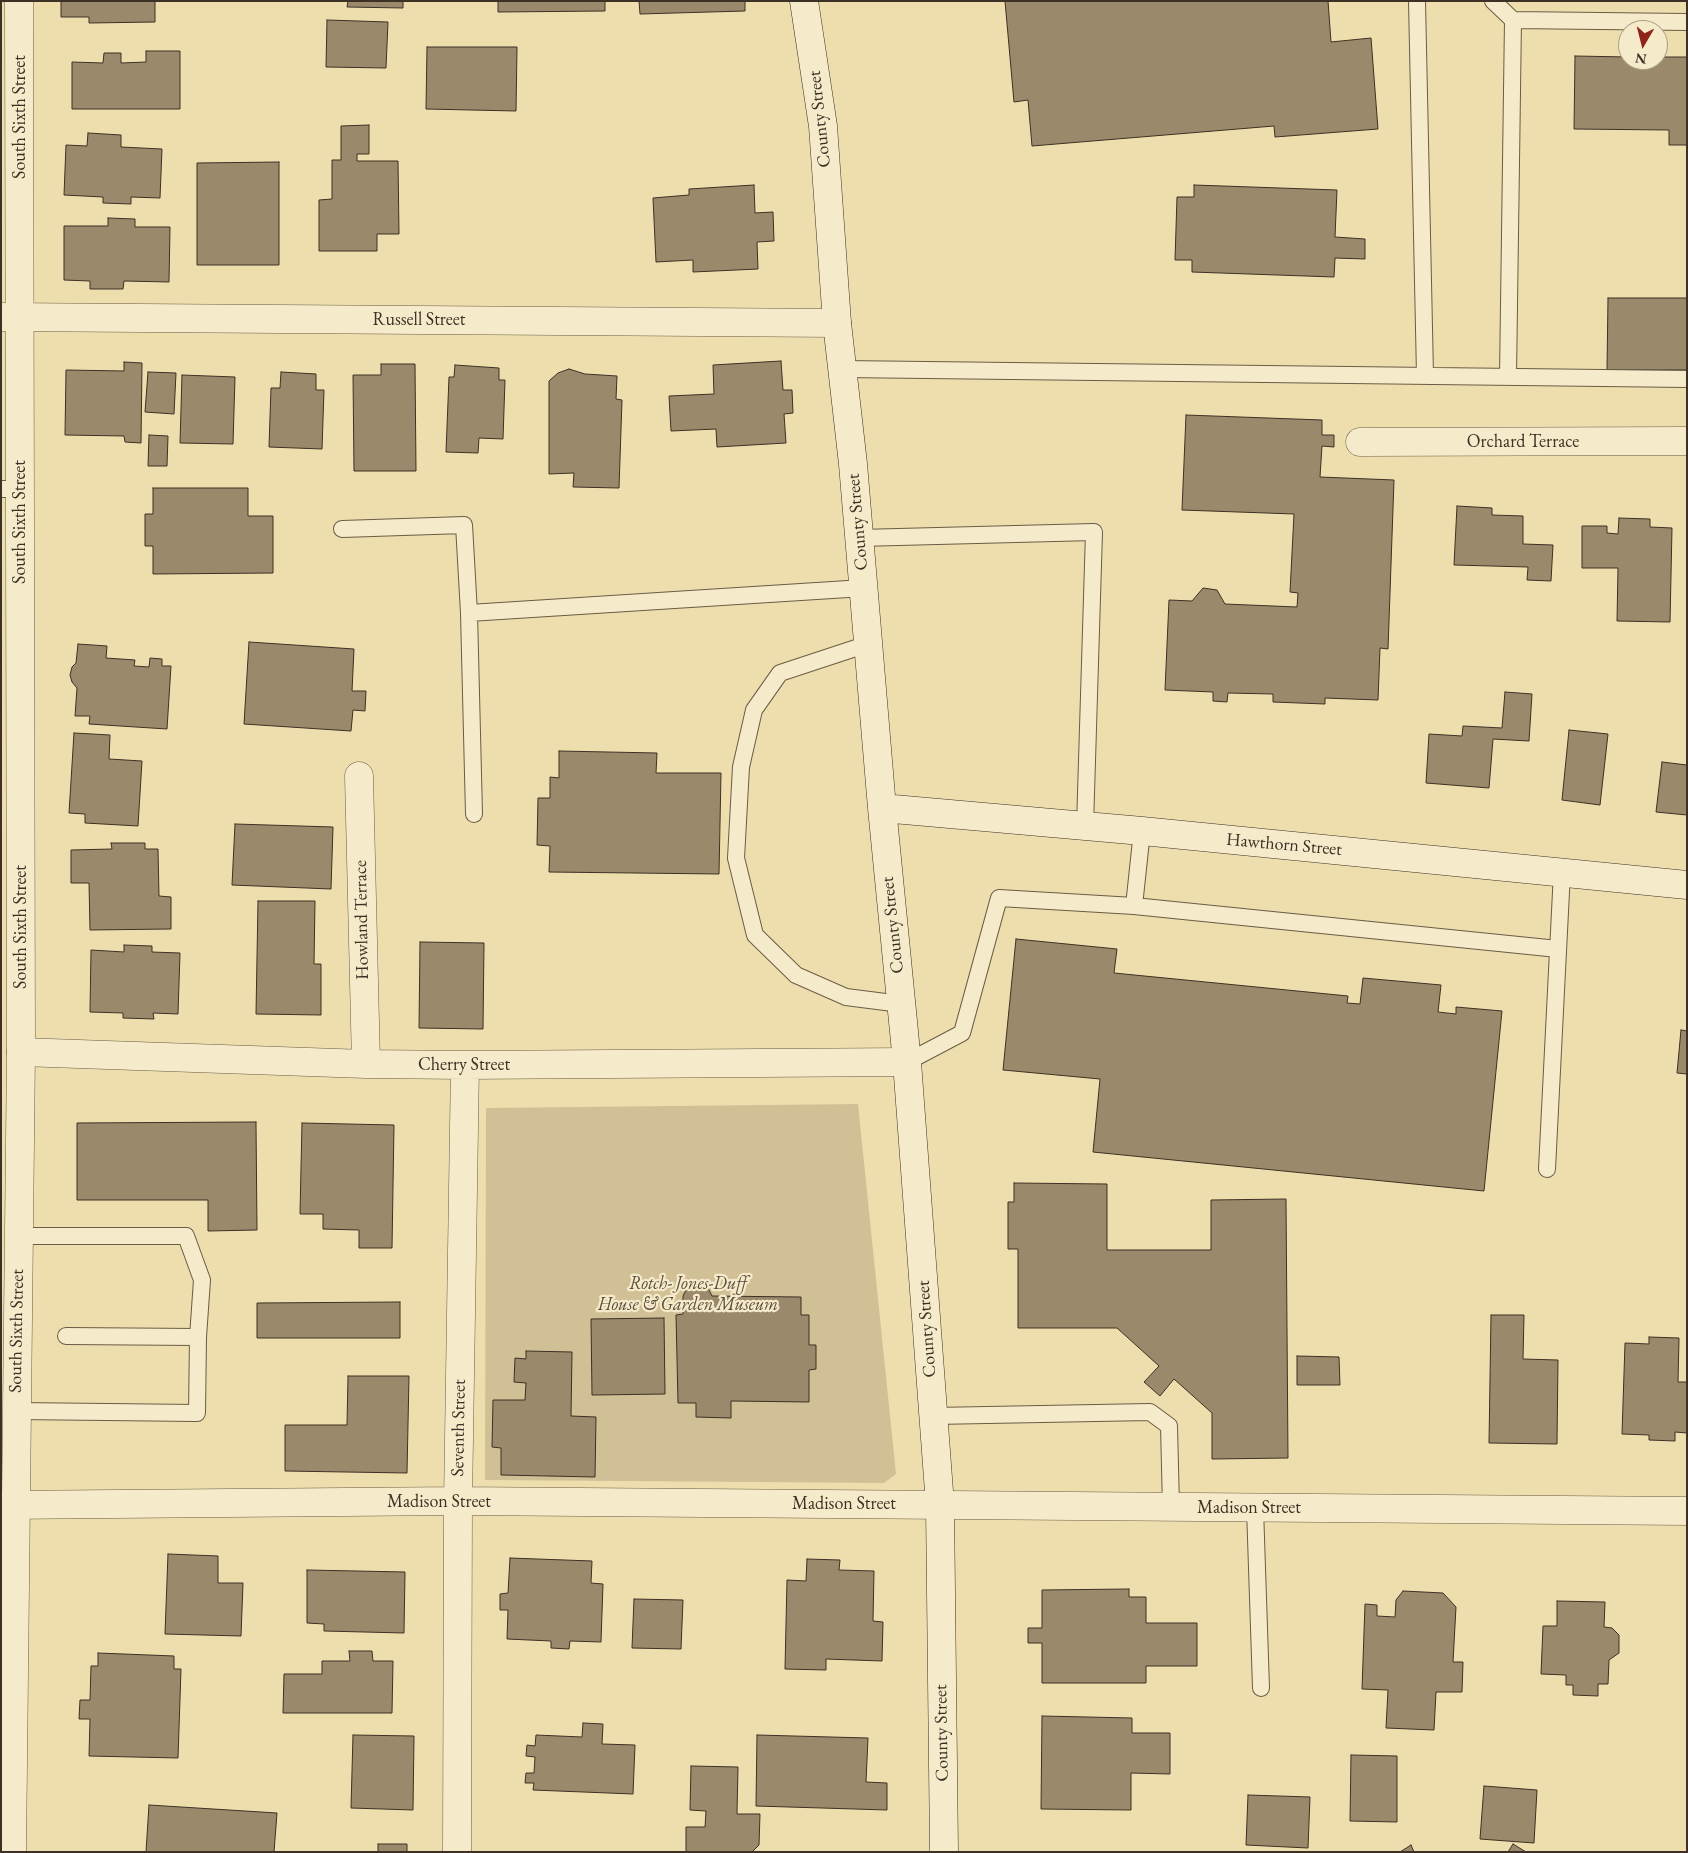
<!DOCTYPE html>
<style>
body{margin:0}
#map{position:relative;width:1688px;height:1853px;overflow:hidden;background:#efdead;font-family:"EB Garamond",serif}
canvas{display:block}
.frame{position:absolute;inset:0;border:2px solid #3d3024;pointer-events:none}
.north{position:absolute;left:1618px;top:20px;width:50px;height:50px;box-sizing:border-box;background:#f5eaca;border:1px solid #aba088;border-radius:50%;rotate:188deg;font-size:14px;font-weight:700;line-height:20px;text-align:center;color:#3d3024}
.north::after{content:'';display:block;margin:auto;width:18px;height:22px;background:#8f2418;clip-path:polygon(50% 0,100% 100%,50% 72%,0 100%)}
</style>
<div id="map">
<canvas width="1688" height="1853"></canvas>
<div class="frame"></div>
<div class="north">N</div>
</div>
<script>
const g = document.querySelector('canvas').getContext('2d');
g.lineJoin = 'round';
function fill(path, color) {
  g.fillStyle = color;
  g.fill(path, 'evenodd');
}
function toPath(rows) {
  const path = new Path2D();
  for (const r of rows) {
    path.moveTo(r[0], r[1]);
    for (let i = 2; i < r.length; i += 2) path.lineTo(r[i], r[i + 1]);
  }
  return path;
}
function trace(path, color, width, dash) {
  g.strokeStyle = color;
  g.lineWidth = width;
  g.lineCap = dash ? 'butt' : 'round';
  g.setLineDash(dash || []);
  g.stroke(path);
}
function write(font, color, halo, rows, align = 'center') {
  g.font = font + ' "EB Garamond",serif';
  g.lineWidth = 4.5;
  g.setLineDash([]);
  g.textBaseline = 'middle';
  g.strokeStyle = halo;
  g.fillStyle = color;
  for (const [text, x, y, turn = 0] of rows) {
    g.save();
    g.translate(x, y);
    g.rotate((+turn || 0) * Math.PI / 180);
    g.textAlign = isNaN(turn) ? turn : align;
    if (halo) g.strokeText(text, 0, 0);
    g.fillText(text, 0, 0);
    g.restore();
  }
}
const green = toPath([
 [858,1104,896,1474,884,1483,485,1480,486,1108]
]);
const building = toPath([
 [61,1,155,1,155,22,89,23,89,17,61,17,61,1],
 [348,1,403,1,403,8,347,7,348,1],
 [498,1,605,1,605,11,498,12,498,1],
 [639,1,745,1,745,11,640,14,639,1],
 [1005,1,1328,1,1331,42,1371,38,1378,129,1275,137,1274,126,1032,146,1028,100,1014,102,1005,1],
 [327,20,388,22,386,68,326,67,327,20],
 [427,47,517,47,516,111,426,109,427,47],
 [146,51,180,51,180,109,72,109,72,62,103,63,104,53,121,53,121,63,146,62,146,51],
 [1575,56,1628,57,1628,60,1658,60,1658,57,1687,57,1687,145,1669,145,1669,130,1574,129,1575,56],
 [369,125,369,154,357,154,357,161,398,161,399,234,377,234,377,251,319,251,319,200,332,199,332,160,341,160,341,126,369,125],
 [88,133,121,135,121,147,162,149,160,198,131,197,131,204,103,203,103,197,64,195,66,145,87,146,88,133],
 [279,162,279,265,197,265,197,163,279,162],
 [754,185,755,213,773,212,774,241,757,242,758,269,693,272,693,260,656,262,653,198,689,195,689,189,754,185],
 [1194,185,1337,190,1335,237,1365,239,1365,259,1335,258,1334,277,1192,272,1192,260,1175,260,1177,197,1194,197,1194,185],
 [108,218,135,219,135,227,170,227,169,282,124,281,123,289,90,289,90,281,64,280,64,226,108,226,108,218],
 [1608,298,1687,298,1687,370,1607,370,1608,298],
 [781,361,783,390,792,390,793,413,784,414,786,443,717,447,716,429,671,431,669,396,714,394,713,365,781,361],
 [124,362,142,363,141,443,125,442,124,436,65,435,66,370,124,371,124,362],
 [381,364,415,364,416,471,354,471,353,375,381,375,381,364],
 [455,365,499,368,499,380,505,380,503,439,479,438,478,453,446,452,449,377,454,377,455,365],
 [569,369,585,374,617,376,616,399,622,400,619,488,573,487,574,473,549,474,549,381,558,373,569,369],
 [148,372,176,373,174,414,145,412,148,372],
 [281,372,316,374,316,390,324,390,322,449,269,447,271,388,280,388,281,372],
 [182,375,235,377,233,444,180,443,182,375],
 [1186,415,1322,420,1322,435,1334,435,1334,447,1322,446,1320,477,1394,480,1388,649,1380,648,1378,700,1325,698,1325,704,1273,702,1273,694,1228,693,1227,702,1213,701,1213,692,1165,690,1169,600,1192,601,1203,588,1217,590,1225,604,1297,607,1298,593,1290,592,1294,514,1182,510,1186,415],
 [149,435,168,436,167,466,148,466,149,435],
 [153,488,248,488,248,516,273,516,273,573,153,574,153,546,145,546,145,514,153,514,153,488],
 [1457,506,1492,508,1492,515,1523,516,1523,544,1553,545,1551,581,1527,580,1528,567,1454,565,1457,506],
 [1619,518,1650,519,1650,527,1672,528,1670,622,1617,621,1618,568,1582,568,1582,526,1607,526,1607,533,1618,534,1619,518],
 [249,642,354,649,352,691,366,691,365,711,353,710,351,731,244,724,249,642],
 [78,644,107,646,106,658,135,660,134,666,149,667,150,658,162,659,162,666,171,666,167,729,89,724,90,716,75,716,77,688,72,682,70,675,72,667,76,663,78,644],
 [1505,692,1532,694,1529,741,1493,739,1489,788,1426,783,1429,734,1462,736,1463,726,1502,728,1505,692],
 [1569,730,1608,734,1600,805,1562,800,1569,730],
 [74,733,110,735,109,759,142,761,138,826,85,823,85,814,69,813,74,733],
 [559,751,657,753,656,773,721,773,719,874,549,872,550,846,537,845,538,798,550,798,550,777,559,778,559,751],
 [1662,762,1687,765,1687,815,1656,812,1662,762],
 [235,824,333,827,331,889,232,885,235,824],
 [111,843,145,843,145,849,158,849,159,896,171,897,171,929,90,930,89,883,71,883,71,850,112,849,111,843],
 [258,901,315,901,314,964,321,964,321,1015,256,1014,258,901],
 [1016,939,1117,949,1114,973,1348,996,1347,1003,1360,1004,1363,978,1441,985,1438,1012,1456,1014,1456,1007,1502,1011,1484,1191,1093,1152,1100,1079,1003,1070,1016,939],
 [420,942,484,943,483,1029,419,1028,420,942],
 [124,945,152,946,152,952,180,953,178,1014,153,1013,154,1019,123,1018,123,1013,90,1012,91,950,124,952,124,945],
 [1681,1030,1687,1031,1687,1074,1677,1073,1681,1030],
 [256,1122,257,1230,208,1231,208,1200,77,1200,77,1123,256,1122],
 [302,1123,394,1125,392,1248,359,1248,359,1230,323,1229,323,1214,300,1214,302,1123],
 [1014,1183,1107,1184,1107,1250,1211,1250,1211,1200,1286,1199,1288,1458,1212,1459,1212,1413,1174,1379,1160,1396,1144,1382,1159,1366,1117,1328,1018,1328,1018,1249,1008,1249,1008,1202,1014,1202,1014,1183],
 [702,1283,708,1288,712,1296,801,1297,801,1315,809,1315,809,1345,816,1345,816,1369,809,1370,809,1402,731,1401,731,1418,696,1417,696,1403,678,1403,676,1315,683,1314,683,1296,687,1288,693,1284,702,1283],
 [400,1302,400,1338,257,1338,257,1303,400,1302],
 [1491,1315,1524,1315,1523,1359,1558,1360,1557,1444,1489,1443,1491,1315],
 [664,1318,665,1394,592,1395,591,1319,664,1318],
 [1649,1337,1679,1338,1678,1382,1687,1382,1687,1433,1675,1432,1675,1441,1649,1440,1649,1435,1622,1434,1625,1343,1649,1344,1649,1337],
 [526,1351,572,1352,571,1416,596,1417,595,1477,501,1475,501,1448,492,1447,493,1400,525,1400,526,1383,514,1382,515,1358,526,1359,526,1351],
 [1297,1356,1339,1357,1340,1385,1297,1385,1297,1356],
 [348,1376,409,1376,407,1473,285,1471,285,1425,347,1425,348,1376],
 [168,1554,218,1556,218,1583,243,1583,241,1636,165,1634,168,1554],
 [510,1558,592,1561,591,1583,603,1584,601,1642,570,1641,569,1649,551,1648,551,1641,507,1639,508,1610,500,1610,500,1594,508,1593,510,1558],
 [807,1559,840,1560,839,1570,874,1571,873,1621,883,1622,882,1661,826,1659,826,1670,785,1669,787,1580,806,1581,807,1559],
 [307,1570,405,1572,404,1633,324,1631,324,1624,307,1623,307,1570],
 [1129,1589,1129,1597,1146,1597,1146,1623,1197,1623,1197,1666,1146,1666,1146,1683,1042,1683,1042,1643,1028,1643,1028,1628,1042,1628,1042,1590,1129,1589],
 [1403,1591,1443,1593,1456,1607,1453,1662,1463,1662,1462,1692,1436,1692,1434,1730,1386,1728,1388,1690,1362,1689,1365,1604,1377,1605,1377,1616,1395,1617,1396,1600,1403,1591],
 [634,1599,683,1600,681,1649,632,1648,634,1599],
 [1557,1601,1605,1602,1604,1627,1612,1628,1619,1635,1619,1653,1609,1660,1608,1684,1598,1684,1598,1696,1573,1695,1573,1685,1566,1685,1566,1675,1541,1674,1543,1626,1557,1626,1557,1601],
 [349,1651,372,1651,373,1661,393,1661,392,1713,283,1713,284,1674,322,1674,322,1661,350,1661,349,1651],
 [98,1653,174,1656,174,1669,181,1669,178,1758,89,1756,90,1719,79,1719,80,1700,90,1700,91,1666,98,1666,98,1653],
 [1042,1716,1132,1718,1132,1733,1170,1733,1170,1774,1131,1773,1131,1810,1041,1809,1042,1716],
 [583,1723,603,1724,602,1744,635,1745,633,1794,533,1790,534,1783,525,1783,526,1773,534,1773,535,1757,526,1756,527,1745,535,1746,536,1735,582,1737,583,1723],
 [353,1735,414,1736,413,1810,351,1808,353,1735],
 [757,1735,868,1738,866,1782,887,1783,887,1810,756,1806,757,1735],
 [1351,1755,1397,1756,1397,1822,1350,1821,1351,1755],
 [691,1766,738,1767,737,1814,760,1814,759,1845,752,1852,686,1852,686,1827,705,1827,706,1811,690,1810,691,1766],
 [1484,1786,1537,1790,1534,1843,1480,1839,1484,1786],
 [1248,1795,1310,1797,1308,1848,1246,1845,1248,1795],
 [149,1805,277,1813,274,1852,146,1852,149,1805],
 [378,1844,407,1844,407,1852,378,1852,378,1844],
 [1513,1844,1526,1852,1508,1852,1513,1844],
 [1411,1845,1414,1852,1400,1852,1411,1845]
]);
const service = toPath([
 [1417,1,1425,375],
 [1493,1,1513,20,1508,376],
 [1513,20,1687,22],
 [842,369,1687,379],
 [1,489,20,489],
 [342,529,464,525,469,613],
 [859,538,1094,532,1085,826],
 [868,644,780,673,754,710,741,767,736,858,755,935,796,975,846,997,901,1004],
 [474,814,469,613,864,588],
 [1134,906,1142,831],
 [907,1062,962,1033,999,898,1134,906,1558,949],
 [1547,1169,1562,872],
 [66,1336,198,1337],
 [16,1411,197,1413,198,1337,202,1280,186,1236,19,1236],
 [933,1416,1150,1412,1169,1426,1171,1507],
 [1255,1508,1261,1688]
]);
const minor = toPath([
 [1,317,837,323],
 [1360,442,1687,441],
 [359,776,366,1064],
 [21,1052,366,1064,465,1065,907,1062],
 [1,1505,458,1501,1687,1511],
 [457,1852,458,1501,465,1065]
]);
const tertiary = toPath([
 [12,1852,21,1052,19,1]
]);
const secondary = toPath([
 [804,1,823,126,837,323,853,464,882,808,907,1062,940,1505,944,1852],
 [882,808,1142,831,1687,885]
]);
const streetNames = [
 ["South Sixth Street",20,117,-90],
 ["County Street",820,119,-96],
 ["Russell Street",419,320],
 ["Orchard Terrace",1523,442],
 ["South Sixth Street",20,522,-90],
 ["County Street",858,522,-95],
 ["Hawthorn Street",1284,845,5],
 ["Howland Terrace",362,920,-91],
 ["County Street",893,925,-96],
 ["South Sixth Street",21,927,-90],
 ["Cherry Street",464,1065],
 ["County Street",927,1329,-94],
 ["South Sixth Street",17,1331,-89],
 ["Seventh Street",459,1428,-89],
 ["Madison Street",439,1502],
 ["Madison Street",844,1504],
 ["Madison Street",1249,1508],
 ["County Street",942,1733,-91]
];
const parkNames = [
 ["Rotch- Jones-Duff",688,1284],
 ["House & Garden Museum",688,1305]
];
fill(green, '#d1c096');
fill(building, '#9a8a6b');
trace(building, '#3d3024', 1);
trace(service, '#6a5c46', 18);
trace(minor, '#6a5c46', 29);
trace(tertiary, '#6a5c46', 29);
trace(secondary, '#3d3024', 29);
trace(service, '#f5eaca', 16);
trace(minor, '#f5eaca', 28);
trace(tertiary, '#f5eaca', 28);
trace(secondary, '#f5eaca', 28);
write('18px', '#3d3024', '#f5eaca', streetNames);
write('italic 18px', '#5b4d3b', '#f5eaca', parkNames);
</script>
